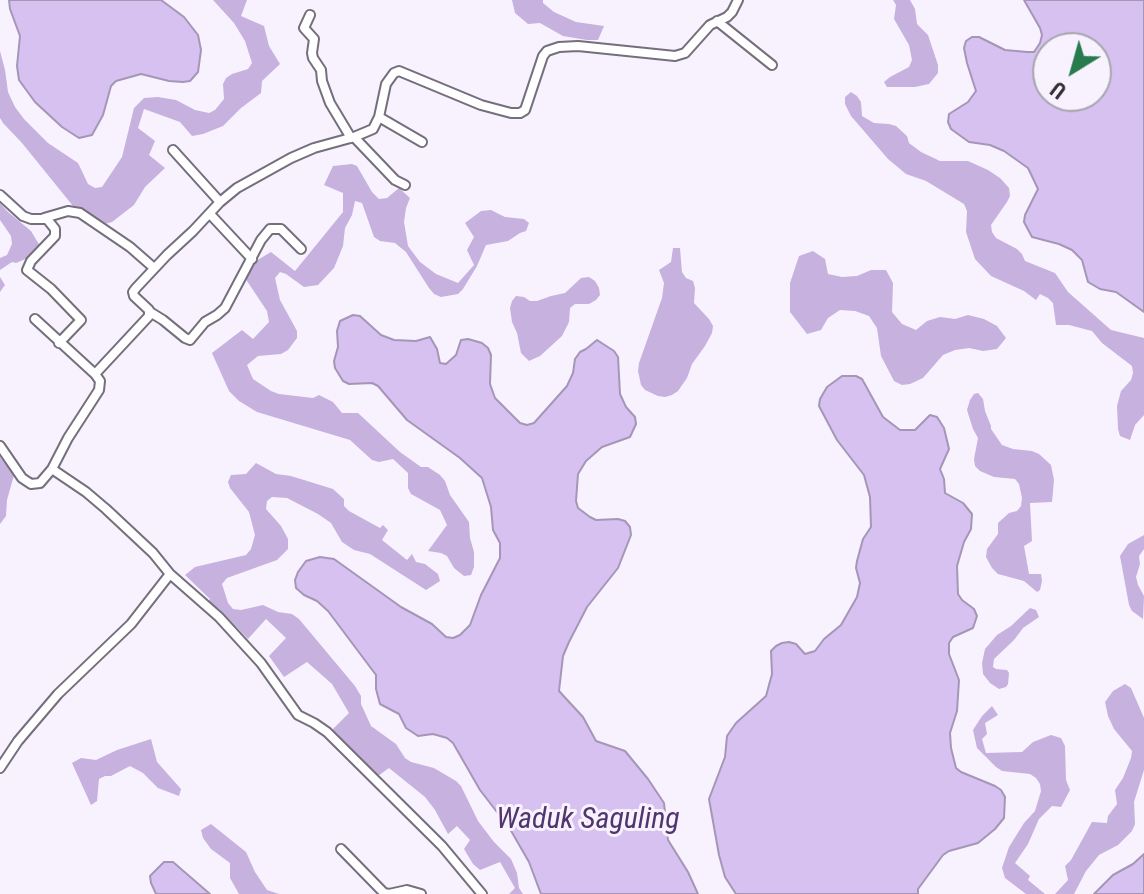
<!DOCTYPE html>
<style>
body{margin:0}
#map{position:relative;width:1144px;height:894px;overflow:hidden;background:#f8f2fe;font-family:"Roboto Condensed",sans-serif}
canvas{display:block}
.north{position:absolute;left:1032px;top:32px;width:80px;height:80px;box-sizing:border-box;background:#f8f2fe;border:2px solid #a9a5ae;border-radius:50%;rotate:217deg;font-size:22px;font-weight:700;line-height:32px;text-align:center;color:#333136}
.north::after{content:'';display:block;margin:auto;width:28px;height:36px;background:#287b4d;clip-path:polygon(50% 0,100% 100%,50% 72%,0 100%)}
</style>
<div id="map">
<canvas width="1144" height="894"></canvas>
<div class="north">U</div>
</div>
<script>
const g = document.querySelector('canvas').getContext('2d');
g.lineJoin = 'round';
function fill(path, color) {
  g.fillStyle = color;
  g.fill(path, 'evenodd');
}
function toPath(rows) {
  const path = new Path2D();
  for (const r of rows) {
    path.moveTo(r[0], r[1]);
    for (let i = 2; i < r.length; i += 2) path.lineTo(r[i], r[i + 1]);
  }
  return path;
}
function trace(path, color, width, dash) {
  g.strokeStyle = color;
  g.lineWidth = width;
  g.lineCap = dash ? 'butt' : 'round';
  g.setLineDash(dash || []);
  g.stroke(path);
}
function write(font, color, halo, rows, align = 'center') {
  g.font = font + ' "Roboto Condensed",sans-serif';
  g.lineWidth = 6;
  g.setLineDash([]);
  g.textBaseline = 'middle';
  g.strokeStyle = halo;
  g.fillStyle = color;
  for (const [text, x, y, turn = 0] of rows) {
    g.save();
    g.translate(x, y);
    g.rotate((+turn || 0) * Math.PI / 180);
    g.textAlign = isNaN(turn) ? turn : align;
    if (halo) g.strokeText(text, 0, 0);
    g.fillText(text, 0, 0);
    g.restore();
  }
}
const forest = toPath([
 [213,0,247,0,241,16,264,26,269,46,280,64,262,81,261,93,241,108,223,126,203,134,192,136,180,122,144,109,138,128,155,141,149,155,165,168,145,187,134,205,112,222,105,224,85,210,73,206,22,143,3,123,0,118,0,51,5,70,8,92,15,107,24,119,48,143,78,163,88,184,95,188,102,187,122,157,134,108,144,98,158,97,176,100,195,110,209,113,215,110,224,99,223,84,226,78,232,74,248,69,252,63,245,41,234,23],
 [512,0,543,0,543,3,554,12,576,22,604,26,598,40,587,40,563,36,540,23,528,24,515,13],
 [893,0,910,0,915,9,917,24,928,35,938,65,938,73,929,84,915,87,887,87,884,82,890,77,909,67,912,60,909,45,894,19,896,5],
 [851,92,857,96,861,102,862,116,874,123,889,124,896,126,907,136,909,143,921,152,940,161,968,161,988,170,1000,178,1009,188,1010,196,1007,202,991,225,992,232,996,238,1017,249,1022,254,1025,261,1055,273,1068,292,1111,330,1144,338,1144,415,1135,425,1130,440,1120,436,1118,429,1117,406,1121,391,1131,380,1133,373,1132,366,1102,343,1092,331,1069,325,1056,325,1053,303,1048,298,1040,294,1036,300,1024,291,991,276,975,259,966,232,967,211,964,204,926,181,906,174,888,159,851,116,845,104,845,97],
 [352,164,357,166,372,192,379,199,387,198,399,188,410,198,406,208,404,222,408,246,420,262,436,274,458,283,474,265,467,250,474,237,465,223,481,211,491,210,505,217,524,219,529,223,526,231,520,233,508,241,486,245,477,266,463,289,458,294,441,297,434,294,429,288,406,252,395,243,380,241,374,237,362,203,355,201,352,215,345,228,343,246,334,268,318,285,304,287,286,274,280,272,275,278,280,300,297,331,297,338,288,350,281,354,258,356,247,365,253,379,271,391,279,394,313,398,319,395,333,402,342,413,358,413,400,452,421,467,428,467,440,475,445,481,450,495,469,522,470,538,474,552,474,567,471,575,464,576,454,568,447,556,441,553,428,551,447,525,440,510,411,494,408,488,408,473,393,459,379,462,372,460,350,440,257,412,239,401,229,391,212,353,242,330,253,339,269,322,267,311,245,278,254,262,271,252,295,271,343,212,343,193,324,185,333,166],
 [0,203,8,212,31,231,40,246,30,257,16,263,12,262,0,270,0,277,5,285,0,292,0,258,7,255,12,244,11,236,0,220],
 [673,248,680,248,682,272,686,278,693,281,695,288,694,303,709,319,713,326,712,333,705,346,692,364,687,378,678,391,672,395,665,397,658,396,645,390,641,385,638,371,639,363,662,298,664,283,659,270,671,262],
 [813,251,825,259,828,274,842,277,857,276,871,270,886,270,893,283,892,312,902,324,916,330,927,321,940,317,955,319,968,315,984,319,997,326,1006,338,997,349,983,351,969,348,955,350,943,355,923,378,910,384,902,385,894,381,881,356,877,328,869,316,855,311,840,310,828,318,821,330,807,334,790,312,790,283,799,256],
 [589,277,595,281,599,288,600,295,596,300,589,304,575,304,570,308,569,322,562,336,540,356,529,361,521,353,517,333,512,322,510,308,512,301,516,296,524,297,530,301,537,301,551,296,565,293,581,278],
 [978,393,983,399,985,411,991,426,991,429,1002,445,1013,449,1032,451,1039,454,1051,465,1054,480,1052,502,1030,503,1032,541,1024,546,1029,574,1041,574,1042,581,1040,590,1037,592,1024,581,998,574,992,568,986,557,987,549,998,534,998,523,1009,513,1017,511,1021,506,1022,498,1019,484,1015,479,994,477,980,471,975,466,974,459,978,438,973,429,967,410,970,400,974,394],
 [0,457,14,475,7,500,6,516,0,524],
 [256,463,276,474,291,476,333,489,344,499,344,506,349,511,380,528,383,525,388,530,382,540,407,560,412,554,416,562,425,564,438,574,440,581,426,590,370,554,354,550,342,542,331,523,318,514,287,498,272,497,267,501,266,509,281,526,288,539,288,549,277,560,227,578,222,584,228,603,233,609,241,610,263,605,278,612,292,614,299,619,355,686,361,696,361,704,371,726,396,744,405,758,411,762,434,768,456,781,461,786,478,821,494,842,511,859,517,873,519,888,523,894,509,894,515,888,500,862,480,870,473,864,464,849,470,840,457,826,448,834,435,810,425,797,389,768,378,776,332,730,349,713,332,684,307,662,284,677,269,656,286,638,266,619,248,639,219,609,208,602,210,599,185,575,195,567,246,555,251,549,255,535,249,512,230,488,228,482,231,475,246,474],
 [1144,535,1144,549,1139,556,1140,564,1136,577,1138,585,1144,596,1143,619,1132,611,1129,605,1120,556,1128,544],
 [1030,608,1036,610,1039,617,1023,628,1014,640,994,659,993,667,996,669,1007,670,1009,673,1008,684,1006,687,999,689,990,683,983,674,982,663,985,649,997,635,1011,626],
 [1125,684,1131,688,1144,718,1144,770,1134,802,1135,824,1132,831,1118,845,1099,855,1086,871,1074,894,1055,894,1068,880,1065,866,1071,860,1092,822,1107,823,1108,816,1117,804,1115,790,1123,778,1131,758,1132,751,1114,729,1108,716,1105,702,1113,691],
 [992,706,998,715,985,723,987,734,982,739,986,753,1022,752,1033,742,1051,735,1061,738,1065,746,1066,780,1070,790,1061,807,1052,806,1039,819,1028,844,1015,863,1030,876,1028,880,1045,894,1026,894,1005,878,1002,868,1009,847,1024,823,1035,811,1041,791,1040,784,1036,778,1030,774,1002,771,996,767,977,748,973,730,982,716],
 [151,739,157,762,181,789,179,796,158,788,143,773,130,766,111,776,105,776,99,779,97,801,91,805,72,763,81,758,96,760,117,750],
 [211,824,246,852,255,872,267,890,279,894,239,894,230,878,230,863,211,849,203,838,201,830]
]);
const water = toPath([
 [9,0,161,0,184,17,198,35,201,50,198,72,190,81,183,82,169,81,141,74,116,81,111,86,103,115,92,135,79,138,62,127,35,102,19,80,17,66,20,36,10,9,9,0],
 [1024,0,1144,0,1144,312,1116,292,1100,289,1088,282,1082,260,1072,250,1059,244,1032,237,1024,222,1025,215,1038,189,1028,168,1004,151,990,145,969,142,951,129,948,122,949,114,968,102,976,91,967,63,964,48,966,41,972,37,979,37,1005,50,1027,52,1034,52,1040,43,1042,35,1040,28,1024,0],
 [1048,48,1096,48,1096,96,1048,96,1048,48],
 [353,315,360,316,381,335,394,340,416,341,430,337,437,349,440,363,446,364,456,355,461,340,468,339,482,343,488,348,491,355,490,384,495,398,520,423,527,425,534,423,567,386,573,373,575,359,580,352,586,349,597,340,614,351,618,357,620,394,626,407,635,417,636,424,630,437,602,447,586,461,578,474,576,501,578,508,590,517,596,520,618,519,625,521,630,527,631,535,618,568,587,607,569,642,563,656,559,691,583,717,596,741,625,751,648,779,664,803,668,840,688,872,698,894,541,894,529,862,510,829,480,790,453,743,447,738,433,734,418,736,406,728,399,714,380,704,376,689,376,675,328,611,317,601,304,595,296,588,295,580,298,572,306,561,320,557,334,559,401,607,432,624,446,637,453,638,460,635,470,625,481,595,500,558,500,543,493,530,491,507,482,478,460,458,407,420,378,386,372,383,349,384,343,381,335,368,334,361,338,347,337,331,340,321,353,315],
 [842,376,856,376,862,379,883,417,900,430,915,430,930,415,937,417,944,428,949,449,940,469,944,479,945,493,963,503,972,514,971,529,964,542,957,566,958,594,962,600,974,609,977,616,973,628,953,637,949,643,949,654,959,680,957,711,950,733,951,748,956,768,961,772,995,786,1001,790,1005,797,1004,818,995,829,978,843,949,851,943,855,918,889,918,894,736,894,725,877,719,855,709,799,725,757,727,736,736,723,766,696,772,674,771,651,776,646,782,643,789,642,796,644,805,654,815,651,824,639,841,625,857,597,860,583,856,568,857,561,863,539,871,527,870,497,864,475,837,440,819,406,820,399,827,387,842,376],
 [1144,854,1144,894,1094,894,1113,875,1133,864,1144,854],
 [164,862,173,862,210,894,156,894,151,883,150,876,164,862]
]);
const minor = toPath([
 [310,15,304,28,314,39,312,53,313,58,321,70,322,81,330,103,351,138],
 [717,21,772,65],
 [379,117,422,142],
 [354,137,395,180,405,185],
 [173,150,220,202],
 [0,195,23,216,31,219,47,219,55,229,55,236,31,261,27,270,51,289,81,320,59,343],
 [210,214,252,259],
 [44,218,68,211,80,213,130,247,154,268],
 [150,312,163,320,185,338,190,340,205,322,217,315,225,308,261,240,270,229,281,229,301,249],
 [35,319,95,374],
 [0,446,22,478,31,484,40,483,52,469],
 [0,768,18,741,58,694,131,624,170,574],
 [341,849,384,893,389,894,407,890,421,894],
 [482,894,442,846,327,732,314,723,298,715,261,663,219,617,170,574,153,553,106,509,86,492,52,469,68,438,99,390,100,381,95,374,149,316,149,310,134,296,133,292,136,288,167,255,193,231,220,202,237,188,291,158,314,148,354,137,373,129,379,117,386,84,394,73,399,71,481,105,511,113,520,113,525,110,543,56,547,51,559,47,578,46,675,56,685,53,710,25,727,17,732,12,738,0]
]);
const waterNames = [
 ["Waduk Saguling",588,820]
];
fill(forest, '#c6b1df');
fill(water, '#d6c1f0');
trace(water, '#a596b8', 2);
trace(minor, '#756f7c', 12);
trace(minor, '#fff', 8);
write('italic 30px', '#51356e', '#f8f2fe', waterNames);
</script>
